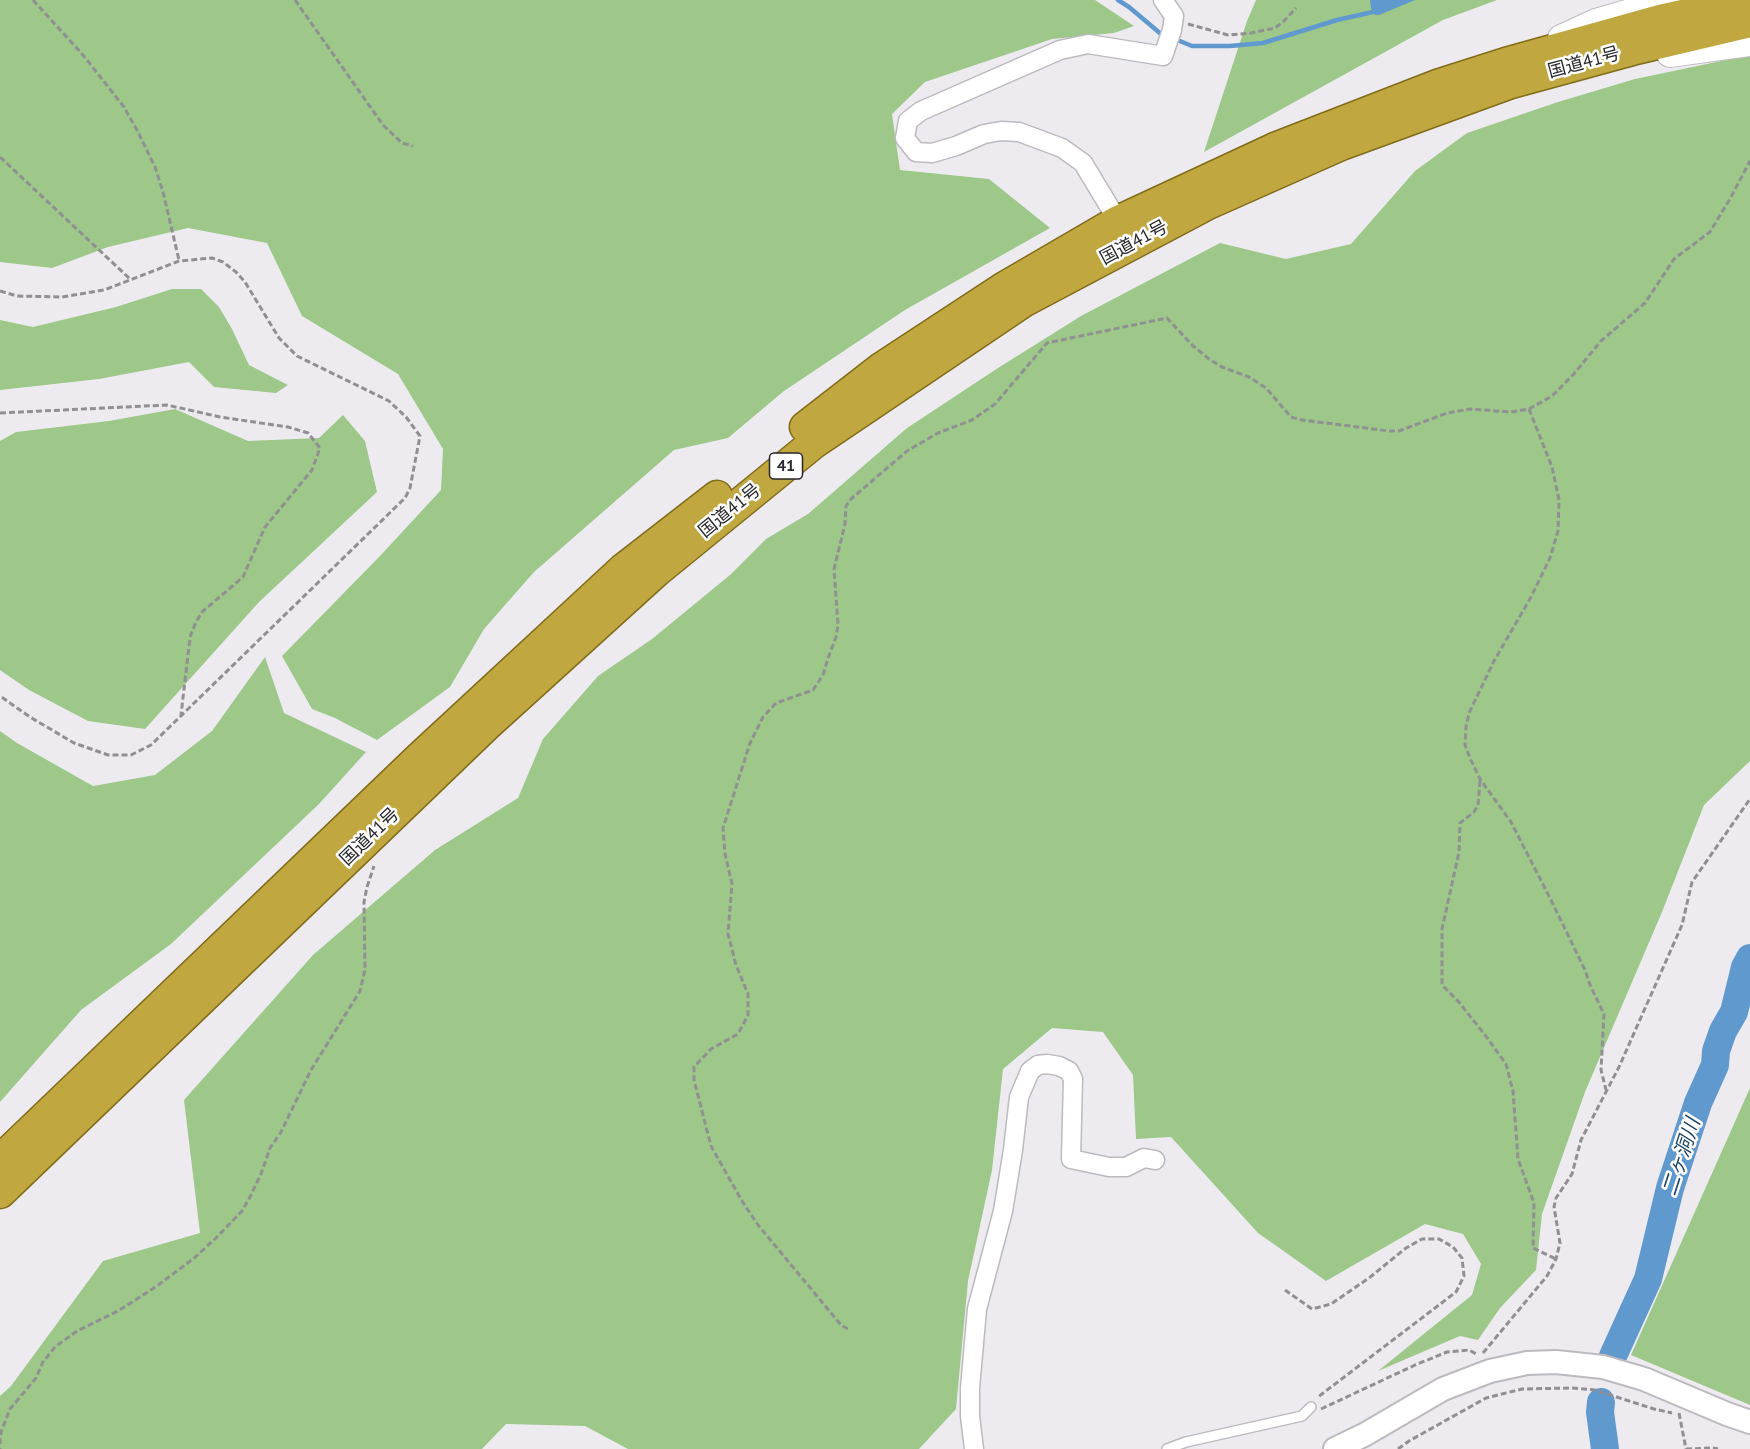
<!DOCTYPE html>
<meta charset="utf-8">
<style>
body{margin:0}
canvas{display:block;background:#edebf0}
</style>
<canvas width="1750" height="1449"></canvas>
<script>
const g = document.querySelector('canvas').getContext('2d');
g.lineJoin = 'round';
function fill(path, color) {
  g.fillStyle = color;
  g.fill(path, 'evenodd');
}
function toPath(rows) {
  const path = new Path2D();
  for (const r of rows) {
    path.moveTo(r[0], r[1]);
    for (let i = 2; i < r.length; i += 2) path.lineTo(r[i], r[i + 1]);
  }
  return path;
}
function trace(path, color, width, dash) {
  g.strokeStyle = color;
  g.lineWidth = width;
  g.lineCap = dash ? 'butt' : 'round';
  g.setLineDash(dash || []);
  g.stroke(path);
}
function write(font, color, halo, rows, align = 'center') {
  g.font = font + ' "PT Sans","Noto Sans JP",sans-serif';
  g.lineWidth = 5;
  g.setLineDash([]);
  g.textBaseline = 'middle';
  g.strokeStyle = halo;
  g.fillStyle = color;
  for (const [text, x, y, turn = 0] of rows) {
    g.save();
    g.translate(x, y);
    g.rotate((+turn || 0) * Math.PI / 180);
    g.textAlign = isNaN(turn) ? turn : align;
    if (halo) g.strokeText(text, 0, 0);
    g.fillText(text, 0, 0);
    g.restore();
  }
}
const forest = toPath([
 [0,0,1095,0,1134,26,1114,33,1052,39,925,82,892,114,900,170,989,179,1050,228,905,310,784,391,728,438,674,450,534,572,484,629,450,687,377,740,335,718,312,709,282,656,380,556,441,490,443,449,398,374,302,316,267,243,188,228,108,247,52,268,0,262],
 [1256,0,1497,0,1443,20,1204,152,1247,21],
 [1750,55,1750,761,1704,805,1662,912,1585,1092,1542,1214,1536,1270,1500,1308,1478,1340,1460,1336,1378,1371,1472,1295,1481,1264,1463,1234,1425,1224,1326,1281,1258,1233,1171,1137,1136,1139,1133,1075,1103,1032,1052,1028,1003,1069,992,1170,968,1281,956,1409,919,1449,628,1449,585,1426,506,1424,482,1449,0,1449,0,1396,11,1386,103,1261,200,1233,184,1100,313,955,435,850,518,798,543,739,598,676,652,639,730,575,766,539,808,514,907,428,998,368,1081,316,1220,243,1286,259,1351,244,1415,171,1467,133,1558,102,1635,79],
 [172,289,201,289,219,307,232,329,249,365,288,385,276,393,214,387,189,362,99,379,0,390,0,320,33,327,116,307],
 [175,409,248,441,319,438,343,415,365,441,377,492,259,602,145,729,88,721,29,690,0,670,0,441,16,432,109,421],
 [265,657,284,713,366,752,319,804,171,944,81,1010,0,1102,0,731,17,743,93,786,155,775,212,731],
 [1750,1088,1750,1405,1631,1355]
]);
const water = toPath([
 [1370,0,1415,0,1379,15,1375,15,1371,8]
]);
const stream = toPath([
 [1118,0,1129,7,1161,34,1167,36],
 [1175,39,1192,46,1230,46,1263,43,1337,20,1373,12]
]);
const river = toPath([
 [1613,1356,1648,1279,1670,1188,1698,1103,1715,1065,1716,1051,1723,1031,1734,1012,1745,967,1750,958],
 [1601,1402,1600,1412,1605,1449]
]);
const path = toPath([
 [33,0,83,55,124,107,138,132,155,167,163,192,179,260],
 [295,0,383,125,402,143,413,146],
 [1188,24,1228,35,1251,33,1275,28,1283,22,1296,8],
 [0,157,130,279],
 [0,291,17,296,62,297,104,290,179,261,212,258,223,262,236,272,245,282,279,338,297,356,389,401,406,417,420,436,410,488,405,498,151,745,131,755,108,755,74,743,30,717,0,696],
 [1529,409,1552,467,1559,500,1558,531,1550,558,1531,597,1494,661,1469,713,1466,727,1465,745,1470,758,1480,779,1511,822,1551,900,1585,970,1590,985,1604,1014,1601,1070,1606,1090],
 [0,413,167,405,220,417,288,427,308,433,320,448,312,470,265,527,243,577,202,612,196,622,191,634,189,646,181,715],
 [1480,781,1478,805,1474,812,1460,823,1459,852,1442,929,1442,985,1458,1001,1485,1035,1506,1064,1513,1091,1518,1159,1534,1203,1533,1248,1556,1259],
 [1285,1290,1312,1309,1331,1304,1369,1278,1406,1248,1422,1239,1439,1239,1453,1247,1462,1258,1464,1276,1456,1292,1318,1397],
 [848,1329,841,1325,758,1225,742,1201,711,1146,694,1080,694,1067,711,1049,738,1034,748,1015,748,994,736,965,728,934,732,884,725,854,723,828,750,743,763,717,776,703,813,690,823,675,828,658,836,637,838,625,834,569,845,524,846,506,851,499,907,451,938,433,972,420,995,404,1047,343,1167,318,1192,345,1209,359,1222,367,1249,377,1266,388,1291,417,1302,420,1389,431,1399,431,1447,413,1470,409,1511,412,1529,409,1552,396,1573,375,1601,341,1645,303,1674,259,1710,232,1731,197,1750,161],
 [1483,1353,1547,1276,1556,1259,1560,1243,1554,1207,1556,1198,1572,1174,1581,1140,1619,1067,1682,925,1692,882,1750,799],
 [1321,1409,1415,1365,1447,1352,1469,1350,1478,1355],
 [1679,1413,1686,1449],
 [0,1444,1,1432,10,1409,36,1378,43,1362,55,1347,77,1331,118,1311,157,1286,193,1259,215,1239,242,1211,250,1197,261,1174,270,1148,281,1132,311,1070,360,991,365,970,364,902,367,887,374,866],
 [0,1448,0,1449],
 [1398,1449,1409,1441,1486,1398,1522,1389,1572,1388,1595,1390,1654,1409,1672,1413],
 [1686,1449,1713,1448,1718,1449]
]);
const service = toPath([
 [1167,1449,1186,1442,1302,1416,1311,1407]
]);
const minor = toPath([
 [1118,221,1083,163,1062,148,1019,132,1001,131,984,134,956,146,932,153,916,152,905,138,908,121,921,111,1060,50,1088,44,1163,56,1172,30,1174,16,1163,0],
 [974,1449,970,1416,970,1388,977,1309,1003,1211,1013,1150,1019,1097,1030,1071,1038,1065,1047,1064,1059,1066,1069,1071,1073,1079,1071,1159,1109,1167,1126,1167,1144,1158,1155,1160]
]);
const tertiary = toPath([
 [1335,1449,1364,1435,1443,1389,1490,1371,1527,1363,1556,1362,1603,1367,1644,1379,1727,1414,1750,1422]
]);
const secondary = toPath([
 [1561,38,1596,22,1671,0],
 [1670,54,1750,43]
]);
const trunk = toPath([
 [805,427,881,368,1003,288,1118,221,1275,148,1440,84,1506,63,1660,20,1749,0],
 [0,1160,419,758,623,569,717,496],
 [0,1193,486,726,657,571,814,443,1023,302,1208,204,1341,145,1511,83,1632,50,1750,22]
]);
const shields = [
 [786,466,33]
];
const shieldNames = [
 ["41",786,466]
];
const streetNames = [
 ["国道41号",1584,63,-15],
 ["国道41号",1134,243,-28],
 ["国道41号",730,511,-39],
 ["国道41号",370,837,-44]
];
const waterNames = [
 ["二ヶ洞川",1682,1157,-72]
];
fill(forest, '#9dc889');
fill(water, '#6099cd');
trace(stream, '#6099cd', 4.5);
trace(river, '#6099cd', 28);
trace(service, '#bcbabf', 12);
trace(minor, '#bcbabf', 21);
trace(tertiary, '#bcbabf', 26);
trace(secondary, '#bcbabf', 28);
trace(trunk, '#816c19', 33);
trace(path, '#908f92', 3, [6, 3]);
trace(service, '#fff', 9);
trace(minor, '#fff', 18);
trace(tertiary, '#fff', 22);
trace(secondary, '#fff', 26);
trace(trunk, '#c0a740', 30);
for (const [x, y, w] of shields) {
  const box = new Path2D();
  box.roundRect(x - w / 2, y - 13, w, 26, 4.5);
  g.fillStyle = '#fff';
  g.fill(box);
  trace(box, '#282729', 1.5);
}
write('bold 16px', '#282729', null, shieldNames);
write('18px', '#282729', '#fff', streetNames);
write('italic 20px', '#1a4468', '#fff', waterNames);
</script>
